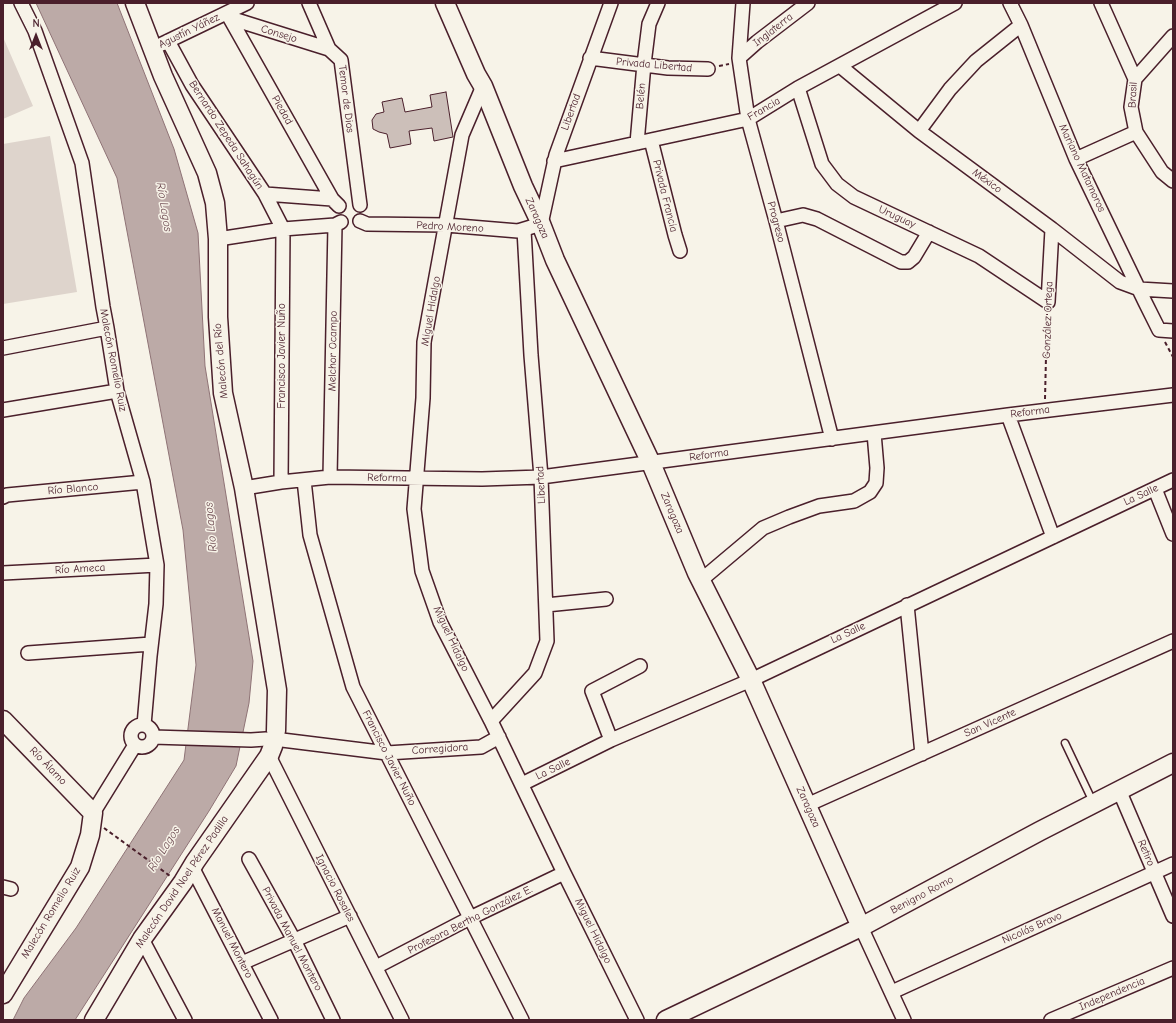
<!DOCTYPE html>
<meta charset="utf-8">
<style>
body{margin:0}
#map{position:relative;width:1176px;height:1023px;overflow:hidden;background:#f7f3e8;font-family:"Comic Neue",sans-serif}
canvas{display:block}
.frame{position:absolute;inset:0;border:4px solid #4a1f2b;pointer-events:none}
.north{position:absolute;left:16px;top:16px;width:40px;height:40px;-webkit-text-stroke:3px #f7f3e8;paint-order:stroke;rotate:0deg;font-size:11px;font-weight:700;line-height:16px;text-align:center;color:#4a1f2b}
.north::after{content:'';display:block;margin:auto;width:14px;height:18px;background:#4a1f2b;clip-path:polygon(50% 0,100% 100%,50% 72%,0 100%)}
</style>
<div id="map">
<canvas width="1176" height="1023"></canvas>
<div class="frame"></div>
<div class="north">N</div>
</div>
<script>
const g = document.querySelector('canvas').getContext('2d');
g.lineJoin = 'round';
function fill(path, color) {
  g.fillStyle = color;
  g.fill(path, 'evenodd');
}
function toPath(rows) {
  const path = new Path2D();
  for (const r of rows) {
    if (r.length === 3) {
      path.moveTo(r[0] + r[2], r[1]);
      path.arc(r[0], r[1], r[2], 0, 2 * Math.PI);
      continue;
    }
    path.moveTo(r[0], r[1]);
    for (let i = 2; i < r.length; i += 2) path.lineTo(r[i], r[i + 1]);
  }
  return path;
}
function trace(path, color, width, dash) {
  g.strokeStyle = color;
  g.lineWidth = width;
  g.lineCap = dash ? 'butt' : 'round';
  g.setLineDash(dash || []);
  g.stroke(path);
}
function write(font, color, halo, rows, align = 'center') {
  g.font = font + ' "Comic Neue",sans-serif';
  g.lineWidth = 3;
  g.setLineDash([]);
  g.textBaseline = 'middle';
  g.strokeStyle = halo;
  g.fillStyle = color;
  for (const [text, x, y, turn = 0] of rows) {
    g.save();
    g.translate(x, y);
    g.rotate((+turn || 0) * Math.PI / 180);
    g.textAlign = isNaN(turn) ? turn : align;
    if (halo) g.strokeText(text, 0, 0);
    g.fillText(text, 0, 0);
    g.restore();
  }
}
const green = toPath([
 [3,37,33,106,3,119],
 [50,136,77,292,3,304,3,144]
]);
const water = toPath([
 [36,3,117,3,174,149,198,233,205,366,253,661,249,703,236,766,209,811,75,1020,13,1020,24,998,76,928,184,760,196,665,183,530,117,178,36,3]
]);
const building = toPath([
 [446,92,453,137,434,141,432,128,409,131,411,144,390,148,387,134,379,132,373,129,372,120,376,114,384,112,382,102,402,98,405,112,432,107,430,95,446,92]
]);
const path = toPath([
 [719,66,729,64],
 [1165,342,1173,357],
 [1045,399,1047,314],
 [104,828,170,876]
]);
const lane = toPath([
 [1065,743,1093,802]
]);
const street = toPath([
 [21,3,35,31,82,163,103,307,107,328,117,391,143,482,157,565,156,604,150,656,144,725],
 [309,3,329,49,341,60,360,205],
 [743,3,739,58,748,119,776,221,832,439],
 [1010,3,1021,25,1076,159,1145,302,1159,330,1173,331],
 [1101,3,1135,79,1131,107,1136,132,1162,172,1173,181],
 [227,13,332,199,339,206],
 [230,18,329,49],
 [168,41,192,85,265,194,283,229,281,482],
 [162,44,247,3],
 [590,58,668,68,708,69],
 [739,58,757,42,808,3],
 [840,66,919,131,1052,229,1120,282,1139,289,1173,291],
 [1135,79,1173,36],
 [483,86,462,135,424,342,423,398,414,509,422,571,440,622,491,721,564,873,637,1020],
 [798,88,822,164,837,184,854,197,979,256,1048,302],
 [919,131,950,89,976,61,1021,25],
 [651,140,675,235,680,251],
 [637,143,644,64,649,24,658,3],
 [1076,159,1136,132],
 [554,161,748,119,798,88,955,3],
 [265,194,332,199],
 [360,221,367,224,446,225,518,231,541,224,556,155,611,3],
 [776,221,803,215,817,219,901,262,908,262,914,257,929,232],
 [218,239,283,229,335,225,341,222],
 [1048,302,1052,229],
 [3,348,107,328],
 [3,410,117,391],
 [1008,415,1053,537],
 [330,477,335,225],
 [304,480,310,535,353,687,522,1020],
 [244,488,281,482,330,477,482,479,541,477,1008,415,1173,395],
 [1155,489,1173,534],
 [3,497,7,495,143,482],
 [3,573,157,565],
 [700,581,763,528,789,517,819,506,854,501,870,492,876,483,877,468,874,433],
 [546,605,606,599],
 [907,605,922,754],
 [28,653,151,644],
 [491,721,535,673,547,641,541,477,531,355,524,230],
 [142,736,11],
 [153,737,251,740,266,739],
 [282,740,387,753,481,747,499,737],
 [611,740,592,691,640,666],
 [269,756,402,1020],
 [522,784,611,740,751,680,1173,480],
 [1119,790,1173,916],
 [807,805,1173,641],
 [93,813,135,745],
 [249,859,294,940,333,1020],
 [192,867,271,1020],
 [3,887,11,889],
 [861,927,904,1020],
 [142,939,185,1020],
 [242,963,350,916],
 [376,967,470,918,564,873],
 [892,992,1173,864],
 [1051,1020,1173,968]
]);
const secondary = toPath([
 [135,3,163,76,207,173,215,203,218,239,218,317,223,393,244,488,277,690,276,731],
 [445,3,476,74,483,86,523,186,541,224,555,260,651,463,697,573,751,680,861,927],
 [3,720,93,813,90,835,80,867,3,994],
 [94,1020,142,939,183,882,195,862,269,756,273,746],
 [666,1020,861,927,1040,831,1173,763]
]);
const streetNames = [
 ["Inglaterra",773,30,-38],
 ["Agustín Yáñez",189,31,-26],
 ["Consejo",279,34,17],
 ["Privada Libertad",654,65,5],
 ["Brasil",1133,95,-87],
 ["Belén",641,96,-85],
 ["Temor de Dios",346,99,83],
 ["Francia",764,109,-30],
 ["Piedad",282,110,60],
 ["Libertad",571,112,-70],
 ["Bernardo Zepeda Sahagún",226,135,57],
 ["Mariano Matamoros",1082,168,65],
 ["México",987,181,36],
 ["Privada Francia",665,196,76],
 ["Uruguay",897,217,25],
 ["Zaragoza",537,218,66],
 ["Progreso",776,222,75],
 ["Pedro Moreno",450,227,3],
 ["Miguel Hidalgo",431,311,-80],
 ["González Ortega",1048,320,-88],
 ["Melchor Ocampo",333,351,-89],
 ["Francisco Javier Nuño",282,356,-90],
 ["Malecón Romelio Ruiz",113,360,79],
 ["Malecón del Río",221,361,-95],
 ["Reforma",1030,412,-7],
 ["Reforma",709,455,-8],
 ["Reforma",387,478,1],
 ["Libertad",541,485,-93],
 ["Río Blanco",73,489,-5],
 ["La Salle",1141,495,-25],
 ["Zaragoza",672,513,67],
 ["Río Ameca",80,569,-3],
 ["La Salle",848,633,-25],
 ["Miguel Hidalgo",451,639,65],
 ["San Vicente",990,723,-24],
 ["Corregidora",440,749,-4],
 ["Francisco Javier Nuño",389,758,63],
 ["Río Álamo",48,766,46],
 ["La Salle",553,769,-26],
 ["Zaragoza",808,807,66],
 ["Retiro",1146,853,67],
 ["Malecón David Noel Pérez Padilla",182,882,-56],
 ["Ignacio Rosales",335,888,63],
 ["Benigno Romo",922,895,-28],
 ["Malecón Romelio Ruiz",51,913,-59],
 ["Profesora Bertha González E.",470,920,-27],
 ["Nicolás Bravo",1032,928,-24],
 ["Miguel Hidalgo",593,931,64],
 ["Privada Manuel Montero",292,939,62],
 ["Manuel Montero",232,943,63],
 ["Independencia",1112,994,-23]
];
const waterNames = [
 ["Río Lagos",164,207,81],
 ["Río Lagos",211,527,-95],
 ["Río Lagos",164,849,-58]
];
fill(green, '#ded4cc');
fill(water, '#bcaaa7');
trace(water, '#8e7275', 1);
fill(building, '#ccbfb9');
trace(building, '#4a1f2b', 1);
trace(lane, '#4a1f2b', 9);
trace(street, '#4a1f2b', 16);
trace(secondary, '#4a1f2b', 21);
trace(path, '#4a1f2b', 2, [4, 3]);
trace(lane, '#f7f3e8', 6);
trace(street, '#f7f3e8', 13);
trace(secondary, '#f7f3e8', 18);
write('11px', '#4a1f2b', '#f7f3e8', streetNames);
write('italic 12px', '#6c4950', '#f7f3e8', waterNames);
</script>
